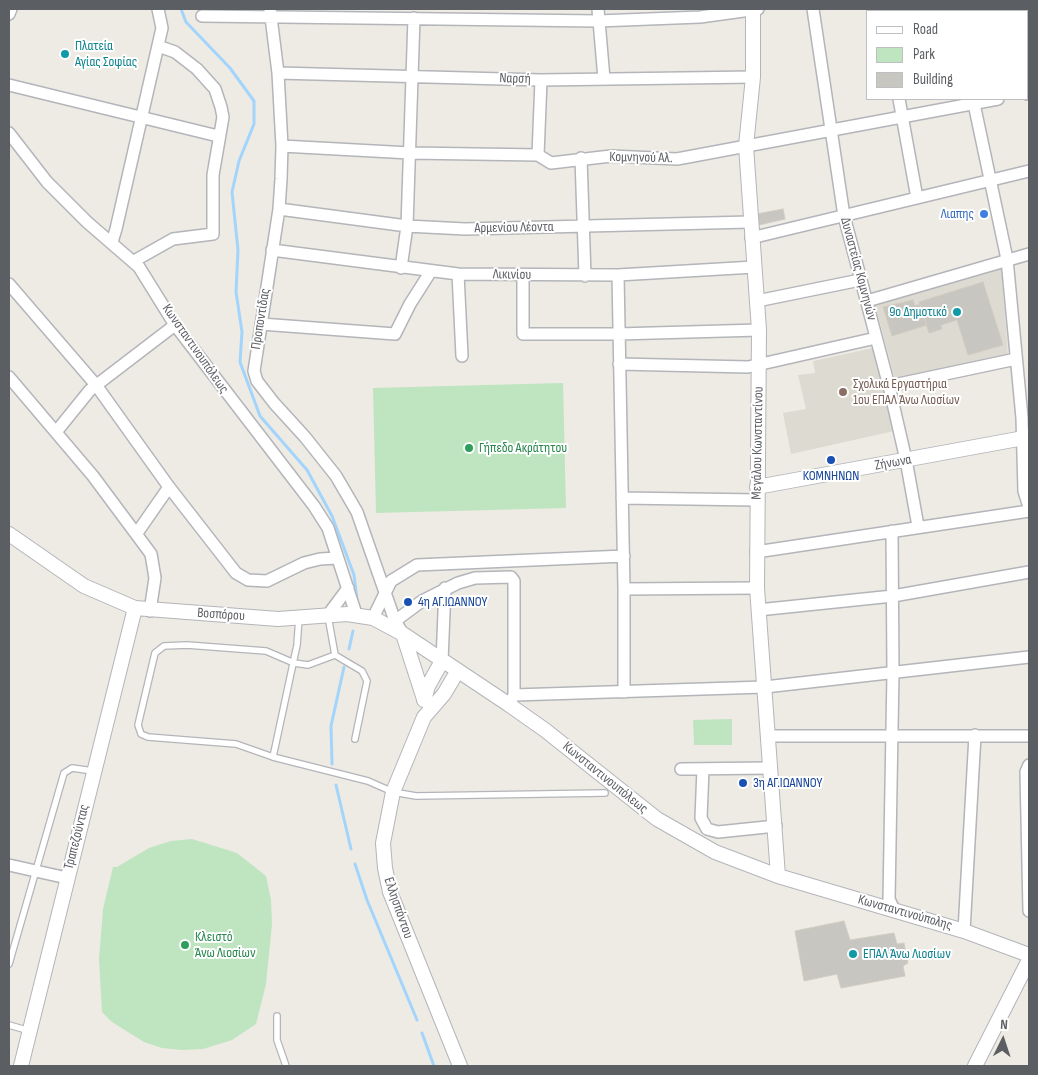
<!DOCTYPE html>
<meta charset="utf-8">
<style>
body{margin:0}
#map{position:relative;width:1038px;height:1075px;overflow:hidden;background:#edebe3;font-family:"Sofia Sans Condensed",sans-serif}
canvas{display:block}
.frame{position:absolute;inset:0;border:10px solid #5b5e63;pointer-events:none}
.legend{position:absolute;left:866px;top:10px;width:162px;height:90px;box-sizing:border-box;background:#fff;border:1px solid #bdbfc1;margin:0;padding:6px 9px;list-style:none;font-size:15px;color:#5b5e63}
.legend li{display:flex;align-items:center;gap:10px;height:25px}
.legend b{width:25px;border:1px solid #bdbfc1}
.north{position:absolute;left:978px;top:1015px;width:50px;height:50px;-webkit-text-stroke:4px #fff;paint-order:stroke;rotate:4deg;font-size:14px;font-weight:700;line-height:20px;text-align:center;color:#5b5e63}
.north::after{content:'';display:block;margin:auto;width:18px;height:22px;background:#5b5e63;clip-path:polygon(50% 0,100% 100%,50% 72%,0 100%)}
</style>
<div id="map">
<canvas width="1038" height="1075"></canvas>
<div class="frame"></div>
<ul class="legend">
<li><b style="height:6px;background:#fff"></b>Road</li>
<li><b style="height:14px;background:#bfe4c0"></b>Park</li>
<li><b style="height:14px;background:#c8c6c0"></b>Building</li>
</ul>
<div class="north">N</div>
</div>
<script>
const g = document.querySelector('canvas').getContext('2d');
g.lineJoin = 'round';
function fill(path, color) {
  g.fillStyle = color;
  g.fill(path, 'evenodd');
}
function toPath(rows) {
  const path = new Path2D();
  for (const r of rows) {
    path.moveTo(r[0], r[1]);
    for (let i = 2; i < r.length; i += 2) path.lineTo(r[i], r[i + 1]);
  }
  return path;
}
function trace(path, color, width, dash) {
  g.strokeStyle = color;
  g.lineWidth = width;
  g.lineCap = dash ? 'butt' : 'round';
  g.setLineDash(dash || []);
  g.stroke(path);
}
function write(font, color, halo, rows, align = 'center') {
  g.font = font + ' "Sofia Sans Condensed",sans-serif';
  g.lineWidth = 4;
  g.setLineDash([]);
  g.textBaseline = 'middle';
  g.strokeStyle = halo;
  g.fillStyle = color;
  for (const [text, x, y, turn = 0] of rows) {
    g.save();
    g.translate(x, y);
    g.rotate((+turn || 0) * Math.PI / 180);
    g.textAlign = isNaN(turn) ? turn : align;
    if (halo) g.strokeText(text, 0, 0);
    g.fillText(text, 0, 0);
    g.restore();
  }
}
const education = toPath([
 [1001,265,1008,355,895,379,875,305],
 [873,348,894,431,791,454,783,413,806,409,798,375,815,373,813,361]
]);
const green = toPath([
 [563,383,566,508,376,513,373,388],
 [732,719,732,745,694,745,693,720],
 [192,839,237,853,266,876,271,900,272,924,266,984,256,1024,232,1040,203,1049,182,1050,162,1048,144,1042,112,1022,102,1012,99,959,103,909,113,867,117,867,149,848,171,841]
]);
const stream = toPath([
 [181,9,186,22,230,68,254,101,254,124,239,161,232,192,238,250,236,292,242,332,240,362,260,416,307,470,332,516,354,575,357,600],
 [349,649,353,631],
 [332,764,331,726,344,667],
 [336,785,351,849],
 [355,864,367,900,417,1020],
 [422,1033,434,1066]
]);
const building = toPath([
 [783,209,785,219,759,225,757,214,783,209],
 [983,282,1003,345,968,355,957,320,941,325,942,329,929,333,919,302,983,282],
 [913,300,915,306,920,304,927,325,892,336,883,307,913,300],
 [844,921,850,940,894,933,897,944,904,943,908,963,903,966,905,976,841,988,837,974,804,981,795,931,844,921]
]);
const service = toPath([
 [299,618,297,645,273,757,368,781,393,792,416,796,605,793],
 [335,655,362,671,367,681,355,739],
 [273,757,236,744,148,737,141,734,138,725,155,653,164,646,187,645,266,651,294,663,308,665,335,655,328,616],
 [9,964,64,773,72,768,93,771],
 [277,1016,277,1040,286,1066],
 [9,1025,30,1031]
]);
const minor = toPath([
 [270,9,278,73,282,146,281,179,279,209,254,371,257,381,274,403,305,437,336,476,357,512,395,621,403,634],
 [598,9,604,79],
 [813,9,844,216,889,386,906,460,918,526],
 [881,9,882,11],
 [950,9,951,11],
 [9,14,11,9],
 [202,16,598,21,700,17,758,9],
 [1027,21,1029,20],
 [278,73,541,80,753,77],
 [9,85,218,136],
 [1027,94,1029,93],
 [899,99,917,198],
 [973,99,1007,259,1022,418,1024,491,1029,507],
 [9,133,47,182,87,222,139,267,175,325,314,506,328,528,356,614],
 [282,146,410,153,538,155,551,163,611,156,677,159,998,99],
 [538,155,541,80],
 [581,158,585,276],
 [279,209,407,226,465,229,750,222],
 [751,238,1029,171],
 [112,242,116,229,162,28,158,9],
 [272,250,458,274,618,275,754,267],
 [134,261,173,239,213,234,213,175,223,117,221,107,215,89,197,69,175,52,158,46],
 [401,268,407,226,414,18],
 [458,274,462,356],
 [618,275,624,589,624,692],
 [523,276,523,334,618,334,759,330],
 [9,284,96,385,169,487,236,573,248,580,267,581,304,563,320,559,337,558],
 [757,301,860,280],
 [867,301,1029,254],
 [261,324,395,334,410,304,431,271],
 [619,364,748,367,876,338],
 [9,377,93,476,151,554,155,578,150,611],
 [889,386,1016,359],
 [56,432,90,390,175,325],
 [622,498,757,500],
 [892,531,893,673,889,899,894,910],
 [137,533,169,487],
 [756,552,1029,511],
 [624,589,757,588],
 [758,610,893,596,1029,572],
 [328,615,348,588],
 [373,618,391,581,417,565,624,556],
 [395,621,422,601,458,583,475,578,511,577,514,581,514,695,511,701],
 [442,661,445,588],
 [514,695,765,687,1029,657],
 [769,736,1029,736],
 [1029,765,1026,772,1029,911],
 [681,769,771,768],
 [703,769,701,818,707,829,718,832,776,826],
 [9,865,67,878],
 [964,931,975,735]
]);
const tertiary = toPath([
 [753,9,753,77,746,146,759,330,757,588,778,876],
 [757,487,1029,437],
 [9,534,84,586,135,608,278,619,347,614,373,618,403,634,508,704,545,730,657,819,715,852,778,876,964,931,1029,955],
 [403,634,424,699],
 [457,672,444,694,424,717,393,792,383,843,385,868,390,892,460,1066],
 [424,700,428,686,442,661],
 [21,1066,135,608],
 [975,1066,1029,960]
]);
const markers = [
 [65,54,5,"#0f9aa8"],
 [984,214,5,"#3f7fe0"],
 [957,312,5,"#0f9aa8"],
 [843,392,5,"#8d6e63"],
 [469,448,5,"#2e9e5b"],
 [831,460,5,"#1a4fb4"],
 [408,602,5,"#1a4fb4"],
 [743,783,5,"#1a4fb4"],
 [185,945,5,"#2e9e5b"],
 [853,954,5,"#0f9aa8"]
];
const cultureNames = [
 ["Πλατεία",75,46],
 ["Αγίας Σοφίας",75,62],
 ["9ο Δημοτικό",947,312,"right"],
 ["ΕΠΑΛ Άνω Λιοσίων",863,954]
];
const streetNames = [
 ["Ναρσή",515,79,2],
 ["Κομνηνού Αλ.",641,158,1],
 ["Αρμενίου Λέοντα",514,228,-1],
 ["Δυναστείας Κομνηνών",858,269,75],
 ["Λικινίου",512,275,1],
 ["Προποντίδας",261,319,-81],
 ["Κωνσταντινουπόλεως",195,349,55],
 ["Μεγάλου Κωνσταντίνου",758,443,-89],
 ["Ζήνωνα",893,463,-10],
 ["Βοσπόρου",221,615,4],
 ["Κωνσταντινουπόλεως",605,778,39],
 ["Τραπεζούντας",77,837,-76],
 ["Ελλησπόντου",398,908,71],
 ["Κωνσταντινούπολης",905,913,16]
];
const shopNames = [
 ["Λιαπης",974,214]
];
const educationNames = [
 ["Σχολικά Εργαστήρια",853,384],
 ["1ου ΕΠΑΛ Άνω Λιοσίων",853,400]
];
const leisureNames = [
 ["Γήπεδο Ακράτητου",479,448],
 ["Κλειστό",195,937],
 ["Άνω Λιοσίων",195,953]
];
const transitNames = [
 ["ΚΟΜΝΗΝΩΝ",831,476,"center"],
 ["4η ΑΓ.ΙΩΑΝΝΟΥ",418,602],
 ["3η ΑΓ.ΙΩΑΝΝΟΥ",753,783]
];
fill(education, '#dddad1');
fill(green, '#bfe4c0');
trace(stream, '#a3d5fc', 3);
fill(building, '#c8c6c0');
trace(building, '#d2ccc1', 1);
trace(service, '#b3b5ba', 8);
trace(minor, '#b3b5ba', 14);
trace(tertiary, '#b3b5ba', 16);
trace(service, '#fff', 5.5);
trace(minor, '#fff', 11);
trace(tertiary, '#fff', 14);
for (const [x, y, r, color] of markers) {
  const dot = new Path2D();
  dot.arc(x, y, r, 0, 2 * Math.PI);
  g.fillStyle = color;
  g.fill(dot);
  trace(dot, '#fff', 2);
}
write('14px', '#0d838f', '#fff', cultureNames, 'left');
write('14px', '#5b5e63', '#fff', streetNames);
write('14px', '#366cbe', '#fff', shopNames, 'right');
write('14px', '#785e54', '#fff', educationNames, 'left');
write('14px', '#27864d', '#fff', leisureNames, 'left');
write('14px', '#164399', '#fff', transitNames, 'left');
</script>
